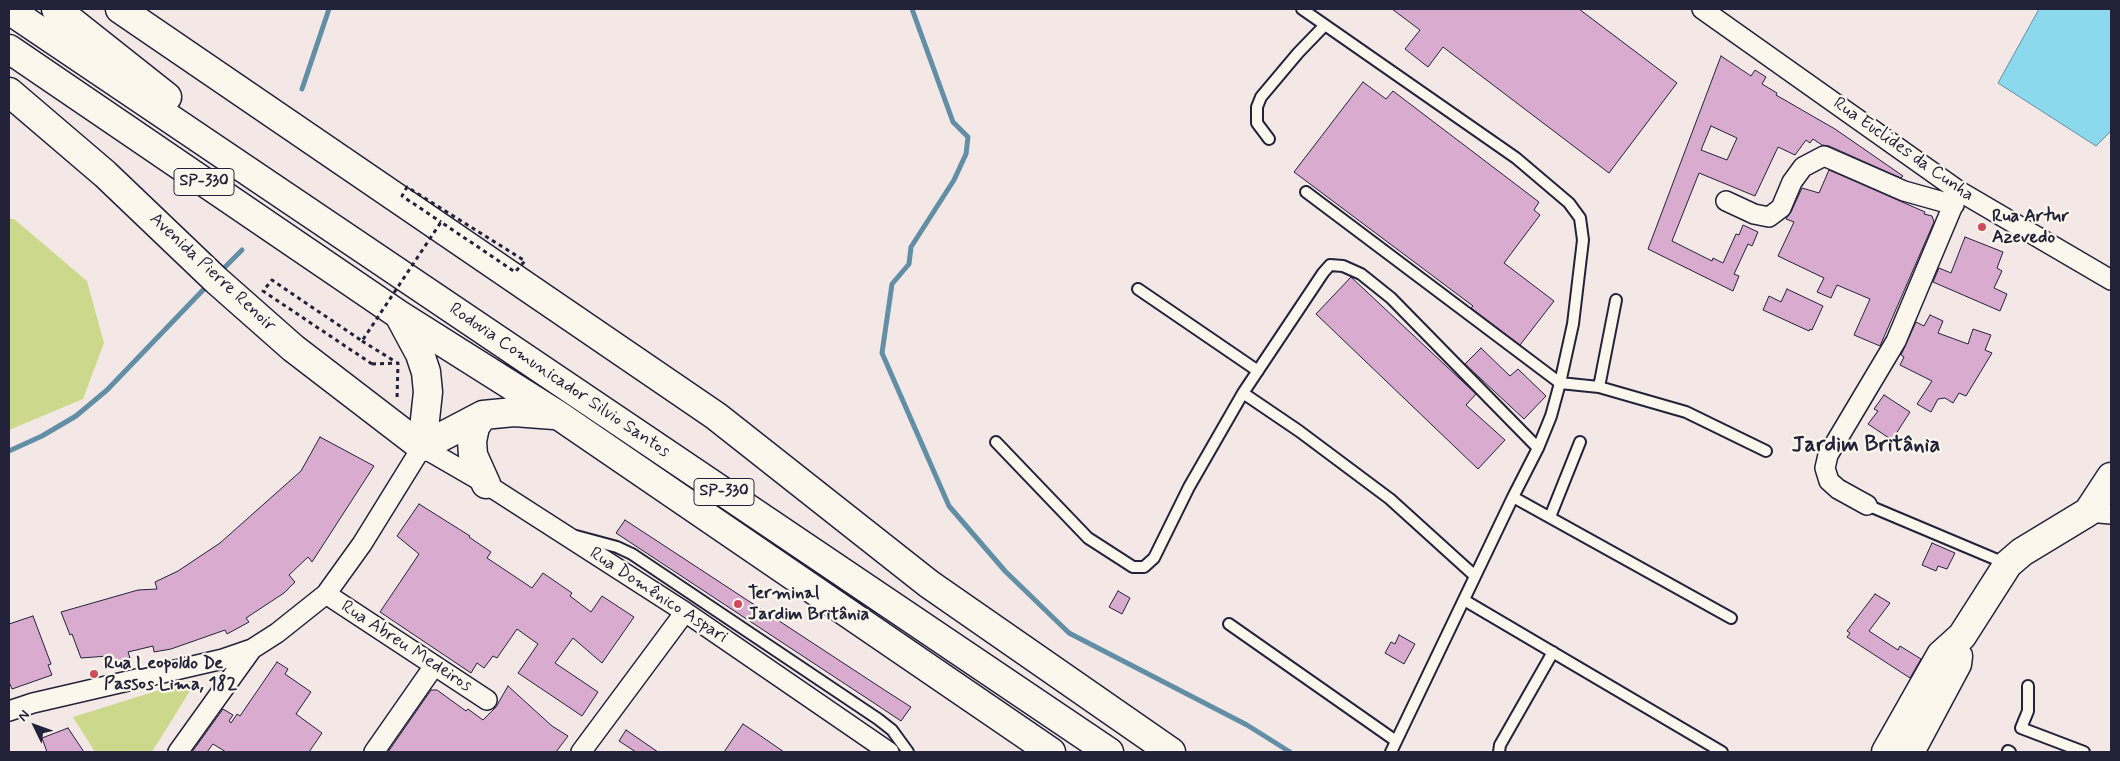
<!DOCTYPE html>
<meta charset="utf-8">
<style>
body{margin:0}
#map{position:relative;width:2120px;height:761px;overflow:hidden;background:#f4e8e6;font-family:Mynerve,sans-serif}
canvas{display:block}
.frame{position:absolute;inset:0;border:10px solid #22223b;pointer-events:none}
.north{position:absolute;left:10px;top:701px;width:50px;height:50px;-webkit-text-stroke:4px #fbf7ec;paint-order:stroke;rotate:312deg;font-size:14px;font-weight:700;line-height:20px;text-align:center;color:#22223b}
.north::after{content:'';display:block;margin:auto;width:18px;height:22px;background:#22223b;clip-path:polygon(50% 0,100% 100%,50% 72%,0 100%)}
</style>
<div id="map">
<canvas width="2120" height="761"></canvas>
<div class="frame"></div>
<div class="north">N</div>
</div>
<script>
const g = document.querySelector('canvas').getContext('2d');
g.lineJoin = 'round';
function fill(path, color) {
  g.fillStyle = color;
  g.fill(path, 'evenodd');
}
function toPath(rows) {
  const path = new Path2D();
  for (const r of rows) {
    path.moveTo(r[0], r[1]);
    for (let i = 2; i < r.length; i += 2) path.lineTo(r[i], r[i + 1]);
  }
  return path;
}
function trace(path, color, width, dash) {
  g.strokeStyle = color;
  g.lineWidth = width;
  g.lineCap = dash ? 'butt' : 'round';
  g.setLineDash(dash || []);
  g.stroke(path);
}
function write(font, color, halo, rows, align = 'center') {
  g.font = font + ' Mynerve,sans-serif';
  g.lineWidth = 4.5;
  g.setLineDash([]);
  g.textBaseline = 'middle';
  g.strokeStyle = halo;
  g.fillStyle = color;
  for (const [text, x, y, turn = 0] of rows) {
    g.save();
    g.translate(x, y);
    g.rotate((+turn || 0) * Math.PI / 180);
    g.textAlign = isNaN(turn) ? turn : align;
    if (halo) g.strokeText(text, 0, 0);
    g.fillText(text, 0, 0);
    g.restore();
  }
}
const green = toPath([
 [9,219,14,219,87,281,104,343,83,399,9,430],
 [198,678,152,752,95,752,73,717]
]);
const water = toPath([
 [2039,9,2111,9,2111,131,2096,146,1998,83,2039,9]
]);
const stream = toPath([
 [912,9,953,122,968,137,966,154,954,180,911,247,909,264,892,284,882,353,949,506,1005,571,1069,633,1247,725,1290,752],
 [302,89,329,9],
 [225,267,242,250],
 [9,451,42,436,76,416,107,390,204,289]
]);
const building = toPath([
 [1392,9,1579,9,1677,83,1609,173,1443,47,1428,67,1405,49,1420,30,1392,9],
 [1721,56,1751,76,1755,70,1766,77,1762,84,1777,93,1776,95,1835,129,1903,176,1901,178,1829,146,1822,145,1813,139,1810,143,1806,140,1795,155,1778,147,1755,196,1699,173,1672,241,1712,261,1713,258,1723,263,1736,234,1739,235,1743,225,1758,232,1752,246,1748,244,1734,274,1739,276,1733,291,1648,249,1721,56],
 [1711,126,1737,138,1727,160,1701,150,1711,126],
 [1363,82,1386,99,1393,91,1539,202,1534,210,1540,215,1504,263,1554,301,1520,345,1471,308,1473,306,1294,172,1363,82],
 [1829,170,1925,212,1924,214,1932,216,1934,222,1880,346,1854,335,1870,299,1837,285,1831,298,1817,292,1824,278,1778,256,1794,222,1786,219,1791,212,1802,188,1819,193,1829,170],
 [1965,237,2003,252,1997,268,2002,271,1994,288,2007,294,2000,311,1933,282,1939,268,1951,273,1965,237],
 [1351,277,1476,394,1466,405,1505,440,1478,469,1316,314,1351,277],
 [1787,289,1823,306,1812,330,1810,329,1809,331,1763,310,1769,296,1781,302,1787,289],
 [1930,315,1943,321,1938,333,1968,344,1973,329,1991,335,1985,350,1992,353,1966,396,1959,393,1953,403,1945,398,1938,399,1931,412,1917,404,1932,381,1900,365,1904,357,1901,355,1916,322,1924,326,1930,315],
 [1481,348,1510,376,1518,369,1546,396,1524,419,1465,364,1481,348],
 [1884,395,1910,412,1892,440,1868,424,1878,411,1874,409,1884,395],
 [320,437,374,466,312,562,308,557,289,575,295,582,284,593,246,618,249,622,227,634,225,630,171,649,154,652,153,646,128,652,130,658,109,663,108,656,81,658,72,634,70,635,61,612,138,590,157,589,155,582,178,571,220,543,301,471,320,437],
 [419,504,470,536,469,537,491,552,487,558,532,588,543,573,572,593,570,596,591,612,602,596,634,617,602,663,573,638,555,663,598,692,582,716,518,673,538,644,517,629,497,658,493,656,484,668,477,663,471,673,380,612,419,554,397,536,419,504],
 [625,520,886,691,911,707,901,721,877,705,616,533,625,520],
 [1932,543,1955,553,1947,569,1938,566,1936,571,1922,565,1932,543],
 [1118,591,1130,598,1122,614,1109,607,1118,591],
 [1875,594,1890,603,1869,631,1898,650,1900,646,1921,659,1910,678,1847,637,1850,633,1847,631,1875,594],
 [33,616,51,664,48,665,52,675,12,689,9,682,9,624,33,616],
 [1399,635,1415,644,1404,664,1385,653,1391,642,1395,644,1399,635],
 [277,662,288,669,285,674,311,692,296,714,322,733,309,752,226,752,213,744,207,752,192,752,223,709,233,715,229,721,231,723,237,714,240,716,277,662],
 [508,686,552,726,568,736,556,752,388,752,431,690,437,690,466,711,468,709,483,720,496,707,508,686],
 [743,724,755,732,784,752,724,752,743,724],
 [68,728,84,752,47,752,42,738,68,728],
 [626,730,658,752,636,752,619,741,626,730]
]);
const path = toPath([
 [362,341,396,362],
 [372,364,398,363,397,400]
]);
const lane = toPath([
 [1302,9,1516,158,1569,203,1580,218,1583,240,1573,324,1560,383,1551,416,1538,448,1513,497,1391,752],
 [1269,139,1257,123,1257,107,1261,97,1298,53,1325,25],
 [1306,192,1560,383,1599,387,1686,412,1766,451],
 [1138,289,1258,371],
 [1599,387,1616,300],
 [1243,393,1323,273,1330,265,1343,266,1361,274,1391,298,1538,448],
 [996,442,1088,538,1133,567,1144,567,1154,558,1189,487,1243,393,1299,431,1390,499,1475,576],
 [1513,497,1731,618],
 [1867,505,2007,564],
 [1550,517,1580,442],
 [576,536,617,547,632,554,878,719,892,730,908,752],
 [1464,600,1722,752],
 [1229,624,1396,741],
 [2028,686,2028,711,2021,728,2084,752],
 [2008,751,2010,752],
 [1499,752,1500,745,1553,652]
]);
const street = toPath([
 [1702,9,1959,191,2111,280],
 [1726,201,1754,214,1769,217,1781,208,1792,182,1803,167,1824,156,1904,191,1954,205],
 [1867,505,1838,489,1829,481,1825,468,1828,455,1896,341,1959,191],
 [2088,512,2111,514],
 [326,594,487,700],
 [9,711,33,703,223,659,252,649,277,633,326,594,362,544,422,447,486,484,685,612,889,752],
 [178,752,252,649],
 [374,752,434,666],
 [581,752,685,612]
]);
const secondary = toPath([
 [120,9,716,416,929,584,1171,752],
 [9,92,105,174,216,280,293,348,422,447],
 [1886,752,1941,655,1962,636,2008,564,2022,552,2088,512,2111,477],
 [1910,752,1957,664,1958,656]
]);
const highway = toPath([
 [56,9,167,97],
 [9,10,1109,752],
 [9,49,398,314,558,415,1051,752],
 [399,315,420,354,426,372,428,392,422,447],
 [483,415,475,427,472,441,473,455,486,484],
 [422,447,483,415,514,412,554,415]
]);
const pathBridge = toPath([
 [372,364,263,291,272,280,362,341,441,222,515,272,525,261,407,187,402,196,441,222]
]);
const markers = [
 [1982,227,5,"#d1495b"],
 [738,604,5,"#d1495b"],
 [94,674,5,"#d1495b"]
];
const shields = [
 [204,182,60],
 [724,492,60]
];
const shieldNames = [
 ["SP-330",204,182],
 ["SP-330",724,492]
];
const streetNames = [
 ["Rua Euclides da Cunha",1903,150,35],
 ["Avenida Pierre Renoir",212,273,43],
 ["Rodovia Comunicador Silvio Santos",559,381,34],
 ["Rua Domênico Aspari",658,596,33],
 ["Rua Abreu Medeiros",406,647,33]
];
const poiNames = [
 ["Rua Artur",1992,217],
 ["Azevedo",1992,238],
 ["Terminal",748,594],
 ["Jardim Britânia",748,615],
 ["Rua Leopoldo De",104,664],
 ["Passos Lima, 182",104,685]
];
const districtNames = [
 ["Jardim Britânia",1866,446]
];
fill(green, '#ccd98c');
fill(water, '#8cd8ec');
trace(water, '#628fa5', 1);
trace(stream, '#628fa5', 5);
fill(building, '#d9abce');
trace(building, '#22223b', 1);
trace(lane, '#22223b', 14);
trace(street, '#22223b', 22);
trace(secondary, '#22223b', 31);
trace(highway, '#22223b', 31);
trace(path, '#22223b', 3, [4, 4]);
trace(lane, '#fbf7ec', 10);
trace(street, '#fbf7ec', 19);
trace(secondary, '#fbf7ec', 28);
trace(highway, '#fbf7ec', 28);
trace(pathBridge, '#22223b', 3, [4, 4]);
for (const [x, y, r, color] of markers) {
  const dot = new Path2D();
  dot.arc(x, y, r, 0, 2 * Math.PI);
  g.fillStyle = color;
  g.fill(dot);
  trace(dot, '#fbf7ec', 2);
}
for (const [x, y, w] of shields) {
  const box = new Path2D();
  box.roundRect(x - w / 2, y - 13.5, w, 27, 4);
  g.fillStyle = '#fbf7ec';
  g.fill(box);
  trace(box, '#22223b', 1);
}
write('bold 16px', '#22223b', null, shieldNames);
write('18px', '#22223b', '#fbf7ec', streetNames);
write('bold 18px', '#22223b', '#fbf7ec', poiNames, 'left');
write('bold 22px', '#22223b', '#fbf7ec', districtNames);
</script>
